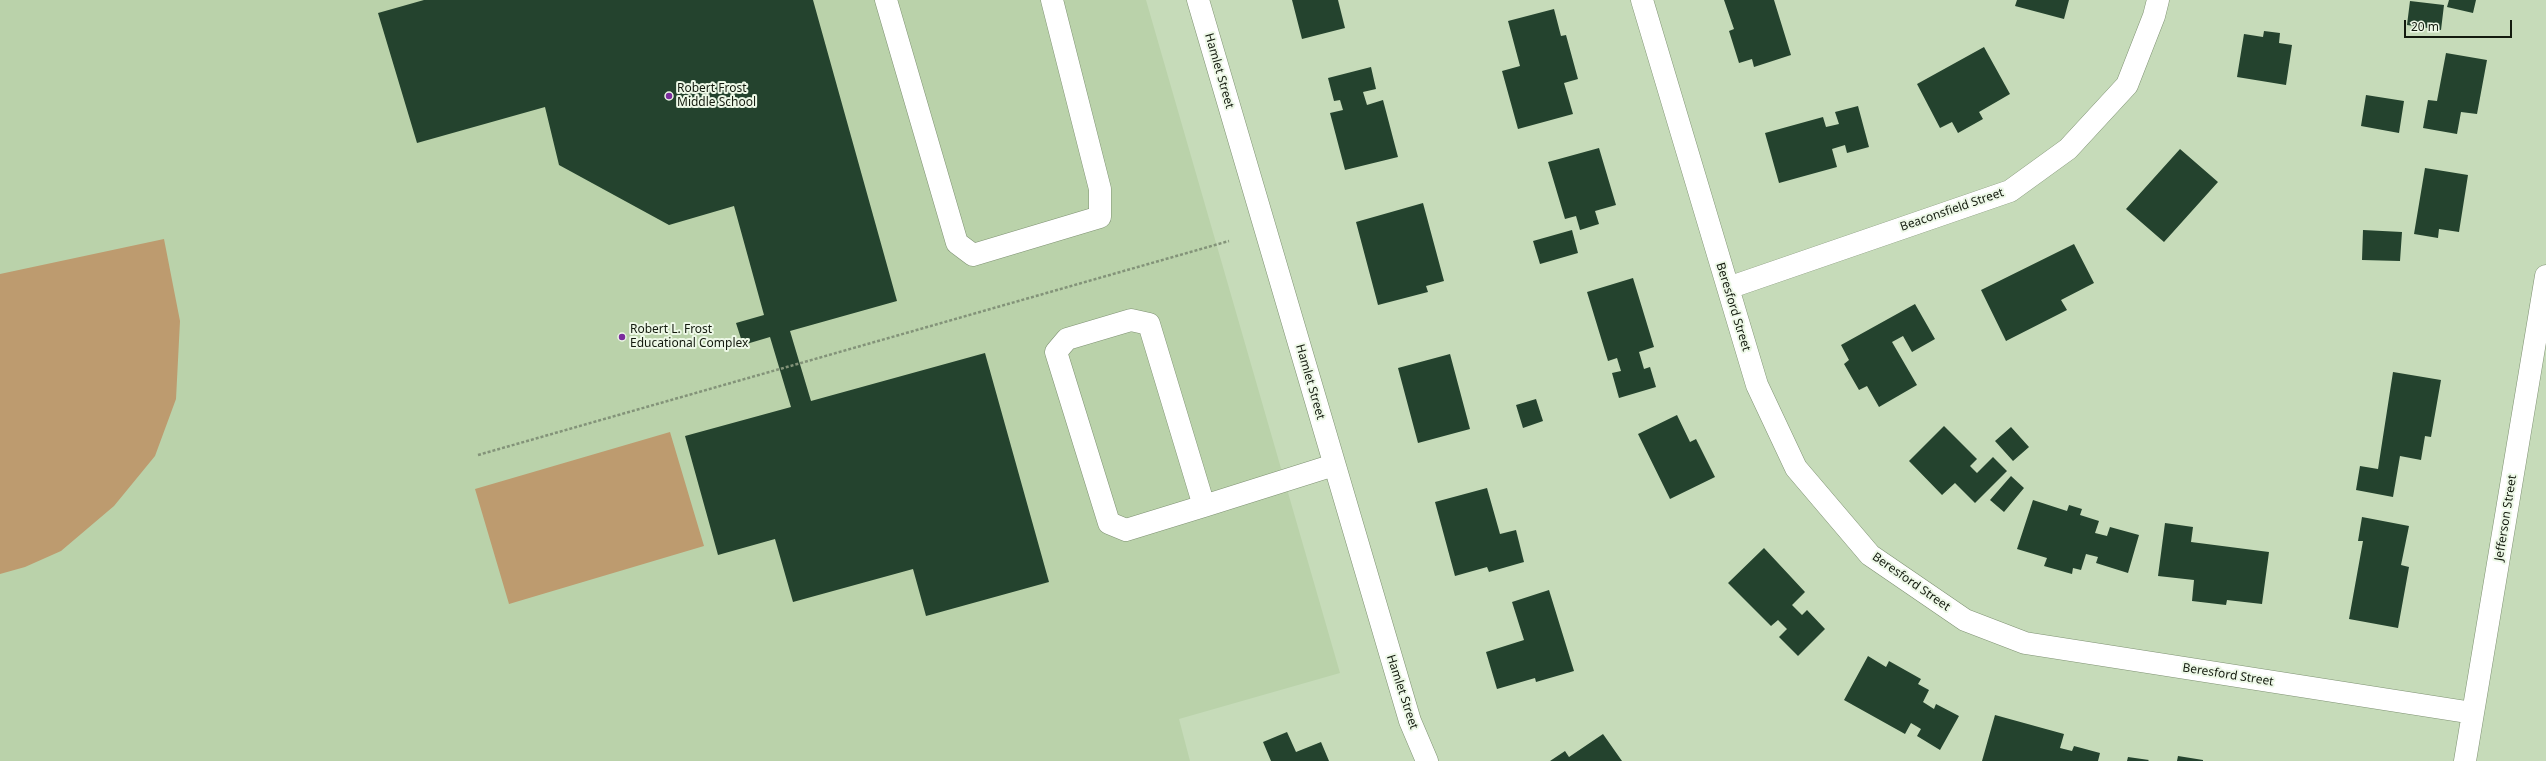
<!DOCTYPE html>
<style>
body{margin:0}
#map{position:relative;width:2546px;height:761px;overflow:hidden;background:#c6dbb9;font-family:"Noto Sans",sans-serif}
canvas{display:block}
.scale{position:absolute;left:2404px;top:20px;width:108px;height:18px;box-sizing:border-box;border:2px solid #131a0e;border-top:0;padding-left:5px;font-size:12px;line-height:14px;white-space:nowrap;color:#131a0e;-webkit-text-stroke:3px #edf8e7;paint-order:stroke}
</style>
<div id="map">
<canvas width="2546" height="761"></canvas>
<div class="scale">20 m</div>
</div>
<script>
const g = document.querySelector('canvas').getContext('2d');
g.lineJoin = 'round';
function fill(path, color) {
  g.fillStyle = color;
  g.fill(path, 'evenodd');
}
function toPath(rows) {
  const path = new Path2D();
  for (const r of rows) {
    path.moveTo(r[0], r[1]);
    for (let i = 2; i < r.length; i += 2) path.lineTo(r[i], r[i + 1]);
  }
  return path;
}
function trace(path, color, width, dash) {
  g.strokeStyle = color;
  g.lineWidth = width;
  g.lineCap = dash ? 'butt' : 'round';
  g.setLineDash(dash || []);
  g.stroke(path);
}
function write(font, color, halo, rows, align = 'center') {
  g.font = font + ' "Noto Sans",sans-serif';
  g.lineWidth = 4;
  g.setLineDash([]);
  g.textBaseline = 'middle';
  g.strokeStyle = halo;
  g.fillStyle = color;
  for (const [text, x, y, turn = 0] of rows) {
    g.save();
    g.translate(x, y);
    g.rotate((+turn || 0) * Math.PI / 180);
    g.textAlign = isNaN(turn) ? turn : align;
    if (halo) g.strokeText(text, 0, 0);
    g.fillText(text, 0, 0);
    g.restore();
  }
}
const built = toPath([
 [0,0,1146,0,1340,673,1179,719,1190,761,0,761]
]);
const green = toPath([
 [164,239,180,321,176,399,155,456,114,506,61,551,25,567,0,574,0,274],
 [670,432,704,546,509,604,475,489]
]);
const building = toPath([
 [424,0,813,0,897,301,790,331,811,401,985,353,1049,582,926,616,913,569,793,602,775,539,718,555,685,436,791,407,770,337,743,345,736,323,764,315,734,206,669,225,559,165,545,107,417,143,378,13],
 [1292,0,1338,0,1345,28,1302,39],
 [1724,0,1774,0,1791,55,1754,67,1752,59,1739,63,1729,31,1734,29],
 [2017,0,2069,0,2064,19,2015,6],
 [2449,0,2476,0,2473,13,2447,7],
 [2410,1,2444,5,2441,30,2407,25],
 [1554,9,1561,36,1566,35,1578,79,1564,83,1573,114,1518,129,1502,71,1520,66,1508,21],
 [2264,31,2280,33,2279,43,2292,45,2286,85,2237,77,2244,34,2263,37],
 [1984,47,2010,94,1979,112,1983,119,1958,133,1952,122,1940,128,1917,84],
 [2446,53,2487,60,2477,114,2461,112,2457,134,2423,128,2428,100,2437,101],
 [1371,67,1376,89,1363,92,1367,105,1383,100,1398,157,1345,170,1330,113,1343,110,1340,100,1334,101,1328,78],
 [2366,95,2404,101,2399,133,2361,126],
 [1858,106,1869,147,1847,153,1845,145,1832,149,1837,167,1779,183,1765,133,1823,117,1826,127,1839,124,1835,112],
 [1599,148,1616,205,1595,211,1599,224,1580,230,1576,216,1565,219,1548,162],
 [2180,149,2218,182,2164,242,2126,209],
 [2425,168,2468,175,2459,232,2439,229,2438,238,2414,234],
 [1423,203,1444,281,1426,286,1428,292,1378,305,1356,222],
 [1572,230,1578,253,1540,264,1533,241],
 [2363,230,2402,232,2400,261,2362,260],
 [2074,244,2094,283,2061,300,2067,310,2006,341,1981,290],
 [1633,278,1654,347,1639,352,1644,369,1650,367,1656,387,1619,398,1612,373,1621,371,1617,358,1608,361,1587,292],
 [1915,304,1935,339,1912,352,1903,336,1892,342,1917,385,1879,407,1867,386,1859,390,1844,364,1849,360,1841,345],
 [1450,354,1470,429,1418,443,1398,368],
 [2393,372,2441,380,2431,437,2425,436,2421,460,2400,456,2393,497,2356,490,2360,466,2378,469],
 [1536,399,1543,421,1523,428,1516,405],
 [1677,415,1690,442,1696,439,1715,477,1670,499,1638,434],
 [1944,426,1977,459,1970,466,1977,473,1993,457,2007,471,1975,503,1955,483,1942,495,1909,461],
 [2011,427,2029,447,2013,461,1995,441],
 [2011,476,2024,488,2004,512,1990,500],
 [1487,488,1500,534,1516,530,1524,562,1489,572,1487,567,1455,576,1435,502],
 [2033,500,2067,511,2069,505,2082,509,2080,515,2099,521,2095,533,2107,536,2110,527,2139,535,2128,573,2096,563,2098,557,2086,554,2081,570,2073,568,2072,574,2044,566,2047,558,2017,549],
 [2362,517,2409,526,2401,565,2409,567,2398,628,2349,619,2363,541,2358,541],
 [2165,523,2193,527,2191,542,2269,552,2262,604,2227,600,2226,605,2192,601,2194,580,2158,576],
 [1764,548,1805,592,1792,605,1802,615,1807,610,1825,629,1798,656,1779,637,1787,629,1778,620,1771,626,1728,583],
 [1549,590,1574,671,1536,682,1535,678,1497,689,1486,652,1524,640,1512,602],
 [1868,656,1886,667,1889,661,1921,679,1918,684,1929,690,1923,702,1934,709,1936,704,1959,716,1940,750,1917,736,1921,729,1911,723,1905,734,1844,700],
 [1995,715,2064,734,2060,748,2072,751,2074,746,2100,753,2098,761,1982,761],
 [1287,732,1296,752,1321,742,1329,761,1271,761,1263,742],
 [1603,734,1622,761,1550,761,1565,751,1569,757],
 [2178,756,2203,760,2203,761,2177,761],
 [2128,757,2149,760,2148,761,2127,761]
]);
const path = toPath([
 [478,455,1229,241]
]);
const minor = toPath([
 [886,0,957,243,973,255,1100,217,1100,189,1052,0],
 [1198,0,1410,721,1427,761],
 [1642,0,1757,385,1796,468,1870,555,1965,620,2025,643,2473,713],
 [1728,288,2010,191,2068,149,2127,85,2154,16,2158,0],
 [1204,506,1149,324,1131,320,1067,339,1056,352,1109,523,1126,530,1204,506,1334,465],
 [2465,761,2546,276]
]);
const markers = [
 [669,96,4,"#7b2c9d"],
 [622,337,4,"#7b2c9d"]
];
const streetNames = [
 ["Hamlet Street",1219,71,74],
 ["Beaconsfield Street",1952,210,-19],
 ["Beresford Street",1733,307,73],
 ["Hamlet Street",1310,382,74],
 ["Jefferson Street",2506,518,-81],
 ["Beresford Street",1911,582,35],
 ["Beresford Street",2228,675,9],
 ["Hamlet Street",1402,692,72]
];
const poiNames = [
 ["Robert Frost",677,89],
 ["Middle School",677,103],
 ["Robert L. Frost",630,330],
 ["Educational Complex",630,344]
];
fill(built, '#bad2aa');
fill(green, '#bd9b6f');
fill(building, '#24432e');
trace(minor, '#7f9273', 23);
trace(path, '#839379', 2.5, [3, 2]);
trace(minor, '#fff', 22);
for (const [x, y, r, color] of markers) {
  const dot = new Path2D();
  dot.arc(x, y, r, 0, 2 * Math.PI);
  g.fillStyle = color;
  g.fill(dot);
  trace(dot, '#edf8e7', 1.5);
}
write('12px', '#131a0e', '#edf8e7', streetNames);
write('12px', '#131a0e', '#edf8e7', poiNames, 'left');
</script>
